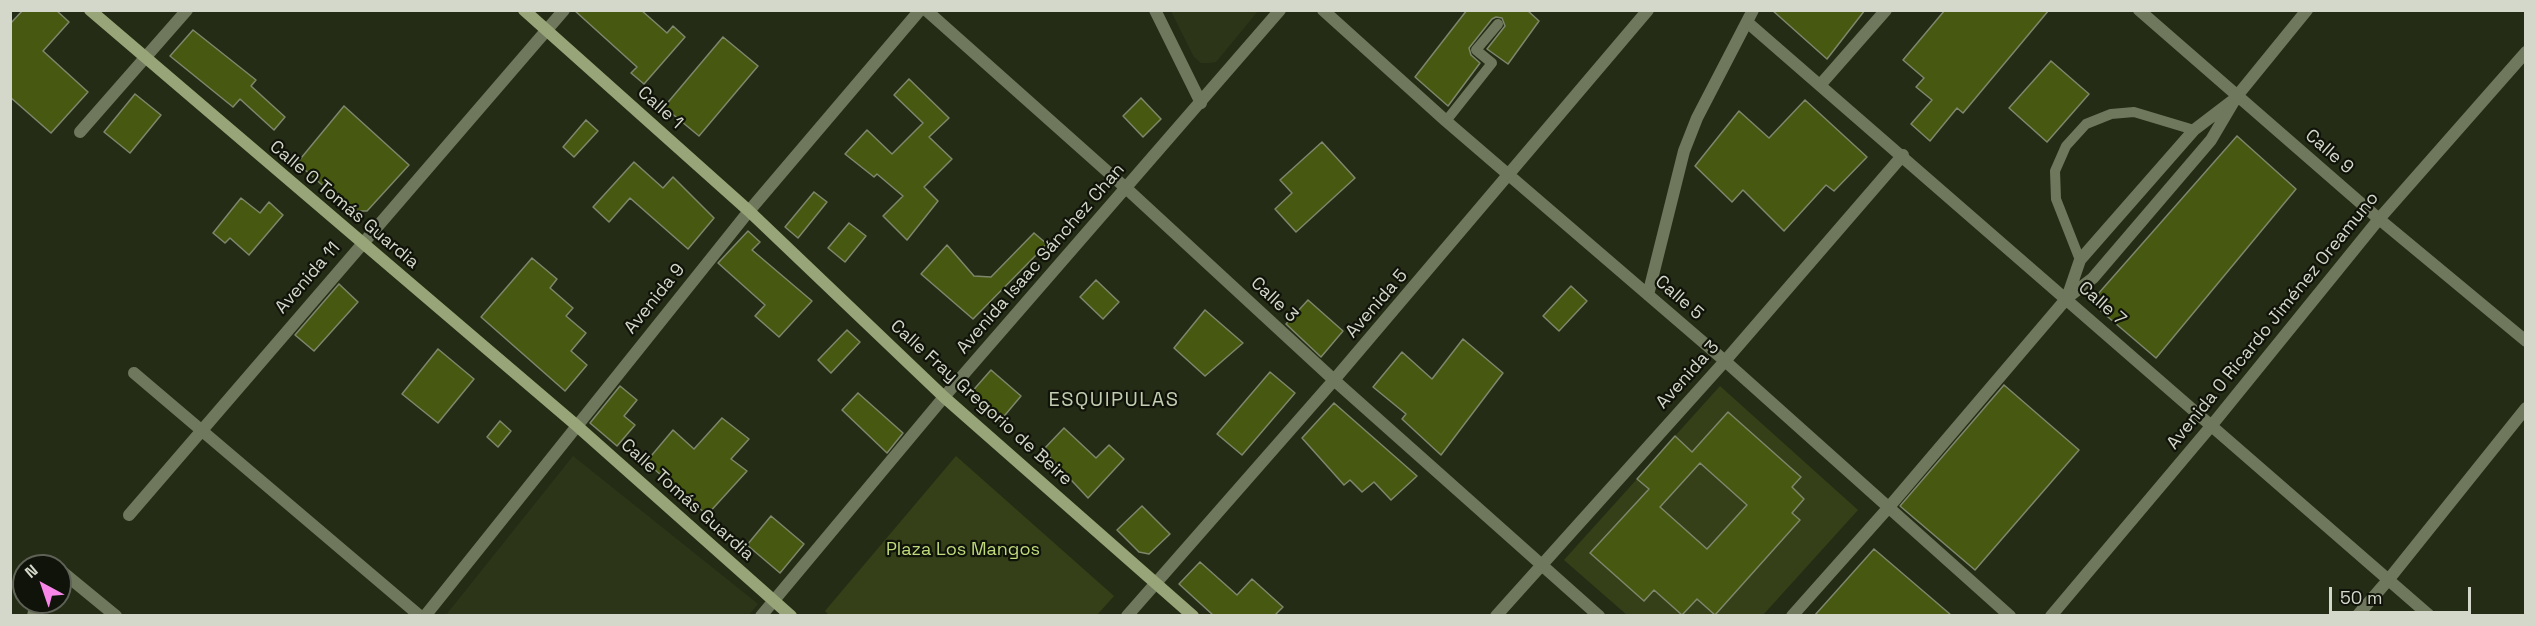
<!DOCTYPE html>
<meta charset="utf-8">
<style>
body{margin:0}
#map{position:relative;width:2536px;height:626px;overflow:hidden;background:#252c15;font-family:"Space Grotesk",sans-serif}
canvas{display:block}
.frame{position:absolute;inset:0;border:12px solid #d3d8ca;pointer-events:none}
.north{position:absolute;left:12px;top:554px;width:60px;height:60px;box-sizing:border-box;background:#101309;border:2px solid #5e6256;border-radius:50%;rotate:320deg;font-size:16px;font-weight:700;line-height:24px;text-align:center;color:#d3d8ca}
.north::after{content:'';display:block;margin:auto;width:21px;height:27px;background:#f987e9;clip-path:polygon(50% 0,100% 100%,50% 72%,0 100%)}
.scale{position:absolute;left:2329px;top:587px;width:142px;height:27px;box-sizing:border-box;border:3px solid #d3d8ca;border-top:0;padding-left:8px;font-size:18px;line-height:21px;white-space:nowrap;color:#d3d8ca;-webkit-text-stroke:4px #101309;paint-order:stroke}
</style>
<div id="map">
<canvas width="2536" height="626"></canvas>
<div class="frame"></div>
<div class="north">N</div>
<div class="scale">50 m</div>
</div>
<script>
const g = document.querySelector('canvas').getContext('2d');
g.lineJoin = 'round';
function fill(path, color) {
  g.fillStyle = color;
  g.fill(path, 'evenodd');
}
function toPath(rows) {
  const path = new Path2D();
  for (const r of rows) {
    path.moveTo(r[0], r[1]);
    for (let i = 2; i < r.length; i += 2) path.lineTo(r[i], r[i + 1]);
  }
  return path;
}
function trace(path, color, width, dash) {
  g.strokeStyle = color;
  g.lineWidth = width;
  g.lineCap = dash ? 'butt' : 'round';
  g.setLineDash(dash || []);
  g.stroke(path);
}
function write(font, color, halo, rows, align = 'center') {
  g.font = font + ' "Space Grotesk",sans-serif';
  g.lineWidth = 4.5;
  g.setLineDash([]);
  g.textBaseline = 'middle';
  g.strokeStyle = halo;
  g.fillStyle = color;
  for (const [text, x, y, turn = 0] of rows) {
    g.save();
    g.translate(x, y);
    g.rotate((+turn || 0) * Math.PI / 180);
    g.textAlign = isNaN(turn) ? turn : align;
    if (halo) g.strokeText(text, 0, 0);
    g.fillText(text, 0, 0);
    g.restore();
  }
}
const built = toPath([
 [1171,11,1258,11,1216,62,1209,63,1201,63,1194,57],
 [573,456,758,604,748,616,446,615]
]);
const green = toPath([
 [1720,386,1858,510,1763,615,1627,615,1564,560,1637,479,1649,489,1591,553,1644,601,1654,590,1682,615,1697,599,1800,520,1792,513,1804,499,1792,487,1801,477,1728,412,1692,452,1675,436],
 [956,456,1114,596,1097,615,830,616,825,611],
 [1700,463,1747,505,1707,549,1660,507]
]);
const building = toPath([
 [23,10,56,10,69,22,43,51,88,92,51,133,10,97,10,24,23,10],
 [574,10,641,10,667,33,673,26,685,37,644,84,631,73,637,67,574,10],
 [1467,10,1527,10,1539,21,1508,64,1487,49,1505,26,1502,18,1496,17,1492,19,1469,48,1471,55,1480,63,1448,106,1415,77,1467,10],
 [1772,10,1865,10,1827,59,1772,10],
 [1945,10,2049,10,1963,113,1957,108,1930,141,1911,124,1932,100,1916,87,1924,78,1903,60,1945,10],
 [193,30,256,80,251,86,285,117,274,130,240,99,233,107,170,56,193,30],
 [723,37,758,66,699,136,664,107,723,37],
 [2051,61,2089,94,2047,142,2009,108,2051,61],
 [909,79,949,118,929,137,952,159,924,187,938,201,907,240,883,216,903,196,877,174,874,177,845,154,867,130,892,154,923,123,894,95,909,79],
 [135,94,161,115,130,153,104,132,135,94],
 [1141,98,1161,119,1143,137,1123,116,1141,98],
 [1805,100,1867,157,1834,191,1826,185,1784,231,1743,190,1732,202,1695,166,1739,111,1769,138,1805,100],
 [344,106,409,165,367,211,352,211,297,163,344,106],
 [586,120,598,131,574,157,563,147,586,120],
 [2237,136,2296,189,2156,358,2101,311,2098,294,2237,136],
 [1322,142,1355,178,1296,232,1275,209,1292,193,1280,180,1322,142],
 [634,162,663,188,673,177,714,218,688,249,630,198,609,222,593,207,634,162],
 [814,192,827,202,798,238,785,227,814,192],
 [241,198,260,213,269,202,283,215,249,255,230,238,225,243,213,233,241,198],
 [849,223,866,236,845,262,828,248,849,223],
 [748,231,760,242,752,250,812,301,779,337,755,316,765,305,718,263,748,231],
 [1034,233,1047,244,973,319,921,274,947,245,974,276,991,277,1034,233],
 [532,258,557,279,550,288,573,308,566,316,586,333,571,351,587,365,565,391,481,317,532,258],
 [1096,280,1119,302,1103,319,1080,297,1096,280],
 [339,284,358,302,314,351,295,335,339,284],
 [1571,286,1587,301,1559,331,1543,316,1571,286],
 [1308,300,1343,331,1321,357,1286,324,1308,300],
 [1205,310,1243,343,1205,376,1174,348,1205,310],
 [847,330,860,342,831,373,818,360,847,330],
 [1463,339,1503,373,1441,455,1402,419,1406,414,1373,387,1402,352,1432,379,1463,339],
 [438,349,474,379,438,423,402,394,438,349],
 [991,370,1021,396,1000,421,969,395,991,370],
 [1270,372,1295,393,1242,455,1217,434,1270,372],
 [2004,385,2079,450,1975,570,1900,506,2004,385],
 [620,386,637,400,624,416,635,425,617,446,590,423,620,386],
 [858,393,903,433,887,453,842,410,858,393],
 [1334,403,1417,476,1391,500,1374,482,1362,492,1350,480,1344,485,1302,438,1334,403],
 [1728,412,1801,477,1792,487,1804,499,1792,513,1800,520,1715,615,1697,599,1682,615,1654,590,1644,601,1590,553,1649,489,1637,479,1675,436,1692,452,1728,412],
 [1700,463,1747,505,1707,549,1660,507,1700,463],
 [722,418,749,439,731,459,747,471,707,515,646,462,673,430,694,449,722,418],
 [500,421,511,431,498,447,487,437,500,421],
 [1064,428,1096,458,1109,445,1124,459,1088,498,1043,450,1064,428],
 [1142,506,1170,534,1149,554,1139,552,1117,530,1142,506],
 [771,516,804,544,780,573,747,545,771,516],
 [1874,549,1951,615,1815,615,1874,549],
 [1200,562,1237,595,1252,579,1283,607,1275,615,1213,615,1179,584,1200,562]
]);
const lane = toPath([
 [1446,121,1492,63,1476,50,1498,24],
 [2080,260,2056,199,2055,171,2066,146,2086,124,2111,114,2134,112,2194,130]
]);
const street = toPath([
 [926,10,1127,189,1334,380,1599,616],
 [1155,10,1201,103],
 [1323,10,1446,121,1725,361,2010,616],
 [2139,10,2379,219,2526,341],
 [1747,22,2430,616],
 [1821,84,1886,10],
 [80,132,187,10],
 [1648,295,1684,151,1697,118,1753,10],
 [2067,298,2080,260,2194,130,2232,101],
 [134,373,420,616],
 [129,515,564,10],
 [60,570,116,616],
 [33,616,36,602],
 [425,616,749,211,920,10],
 [761,616,944,397,1280,10],
 [1127,616,1334,380,1648,10],
 [1496,616,1725,361,1903,155],
 [1792,616,1889,507,2067,298,2093,278,2211,140,2237,96,2307,10],
 [2051,616,2212,425,2379,219,2526,52],
 [2357,616,2389,579,2526,408]
]);
const secondary = toPath([
 [90,10,576,425,791,616],
 [524,10,749,211,944,397,1193,616]
]);
const streetNames = [
 ["Calle 1",660,108,42],
 ["Calle 9",2329,152,41],
 ["Calle 0 Tomás Guardia",344,205,40],
 ["Avenida Isaac Sánchez Chan",1041,259,-49],
 ["Avenida 11",308,278,-49],
 ["Calle 5",1679,298,41],
 ["Avenida 9",655,299,-51],
 ["Calle 3",1274,300,43],
 ["Avenida 5",1377,304,-49],
 ["Calle 7",2102,304,41],
 ["Avenida 0 Ricardo Jiménez Oreamuno",2273,321,-51],
 ["Avenida 3",1688,375,-48],
 ["Calle Fray Gregorio de Beire",981,403,42],
 ["Calle Tomás Guardia",687,500,42]
];
const parkNames = [
 ["Plaza Los Mangos",963,550]
];
const neighbourhoodNames = [
 ["ESQUIPULAS",1114,401]
];
fill(built, '#2d3518');
fill(green, '#354018');
fill(building, '#475810');
trace(building, '#7e876c', 1.5);
trace(lane, '#6f785c', 10);
trace(street, '#6f785c', 12);
trace(secondary, '#97a578', 12);
write('18px', '#d3d8ca', '#101309', streetNames);
write('18px', '#bfdb7b', '#101309', parkNames);
g.letterSpacing = '1.5px';
write('20px', '#c3cdb1', '#101309', neighbourhoodNames);
g.letterSpacing = '0px';
</script>
